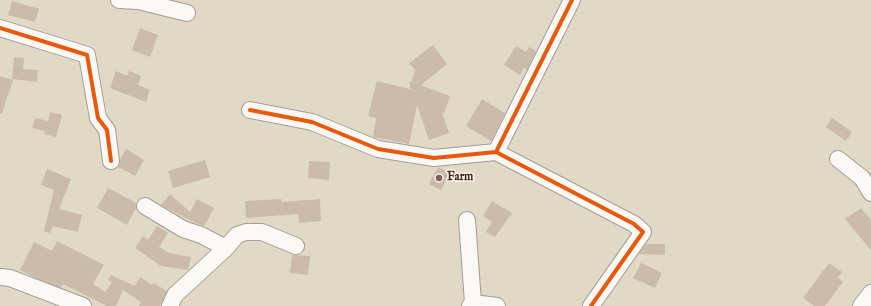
<!DOCTYPE html>
<style>
body{margin:0}
canvas{display:block;background:#e0d9c6}
</style>
<canvas width="871" height="306"></canvas>
<script>
const g = document.querySelector('canvas').getContext('2d');
g.lineJoin = 'round';
function fill(path, color) {
  g.fillStyle = color;
  g.fill(path, 'evenodd');
}
function toPath(rows) {
  const path = new Path2D();
  for (const r of rows) {
    path.moveTo(r[0], r[1]);
    for (let i = 2; i < r.length; i += 2) path.lineTo(r[i], r[i + 1]);
  }
  return path;
}
function trace(path, color, width, dash) {
  g.strokeStyle = color;
  g.lineWidth = width;
  g.lineCap = dash ? 'butt' : 'round';
  g.setLineDash(dash || []);
  g.stroke(path);
}
function write(font, color, halo, rows, align = 'center') {
  g.font = font + ' "IM FELL English",serif';
  g.lineWidth = 3;
  g.setLineDash([]);
  g.textBaseline = 'middle';
  g.strokeStyle = halo;
  g.fillStyle = color;
  for (const [text, x, y, turn = 0] of rows) {
    g.save();
    g.translate(x, y);
    g.rotate((+turn || 0) * Math.PI / 180);
    g.textAlign = isNaN(turn) ? turn : align;
    if (halo) g.strokeText(text, 0, 0);
    g.fillText(text, 0, 0);
    g.restore();
  }
}
const building = toPath([
 [12,1,39,9,35,22,8,15],
 [140,28,158,35,150,57,132,50],
 [433,45,447,64,421,85,450,96,444,114,442,112,449,133,429,140,417,105,409,144,373,137,376,118,368,116,377,81,410,89,410,86,409,81,412,82,415,70,409,63],
 [516,46,526,52,529,47,536,51,527,70,524,68,520,75,504,65],
 [14,57,24,58,23,69,38,70,37,82,12,79],
 [116,71,127,76,129,71,141,76,138,85,150,90,146,102,110,88],
 [0,76,13,80,2,113,0,113],
 [482,99,505,113,491,141,466,126],
 [50,112,62,115,56,137,44,134,45,131,32,128,35,118,48,121],
 [832,118,852,132,846,141,826,127],
 [126,149,144,160,135,176,118,167,120,164,120,159],
 [205,160,210,177,173,188,168,171],
 [309,161,330,162,329,180,308,178],
 [438,167,450,173,441,190,429,184],
 [47,169,71,179,59,209,82,215,78,232,53,226,50,233,44,231,54,190,41,185],
 [108,188,136,203,136,208,127,225,97,208],
 [170,194,190,212,197,199,214,208,204,226,195,223,161,205],
 [281,199,281,202,320,199,321,221,299,223,298,214,246,218,245,201],
 [492,201,512,213,495,237,486,232,492,222,483,216],
 [861,208,871,220,871,250,845,219],
 [157,226,168,233,159,247,169,253,191,257,188,270,161,266,135,248,143,236,148,240],
 [57,241,104,265,93,284,105,292,112,283,108,280,111,275,135,286,140,277,152,285,153,283,167,291,160,306,139,306,141,302,123,290,116,306,107,306,63,284,61,288,36,278,20,270,34,242,52,251],
 [646,244,665,244,665,255,639,254],
 [292,255,310,256,308,275,290,273],
 [641,263,662,273,655,288,633,278],
 [829,263,842,272,838,277,843,282,825,306,814,306,803,298]
]);
const street = toPath([
 [119,0,138,1,187,13],
 [572,0,496,152,634,224,643,232,591,306],
 [0,28,87,55,98,118,107,130,111,161],
 [250,110,312,122,378,149,434,158,496,152],
 [838,159,862,178,871,193],
 [145,206,183,229,201,235,226,248],
 [467,220,473,303],
 [0,277,10,278,83,306],
 [170,306,175,295,226,248,237,235,246,232,262,232,296,246],
 [470,306,473,303,497,306],
 [861,306,871,293]
]);
const cycleway = toPath([
 [572,0,496,152,634,224,643,232,591,306],
 [0,28,87,55,98,118,107,130,111,161],
 [250,110,312,122,378,149,434,158,496,152]
]);
const markers = [
 [439,178,4,"#7e6061"]
];
const poiNames = [
 ["Farm",447,178]
];
fill(building, '#cbbbab');
trace(street, '#a69c93', 18);
trace(street, '#faf9f6', 16);
trace(cycleway, '#e8590c', 4);
for (const [x, y, r, color] of markers) {
  const dot = new Path2D();
  dot.arc(x, y, r, 0, 2 * Math.PI);
  g.fillStyle = color;
  g.fill(dot);
  trace(dot, '#fcf5e5', 1.5);
}
write('bold 12px', '#4a1f2b', '#fcf5e5', poiNames, 'left');
</script>
